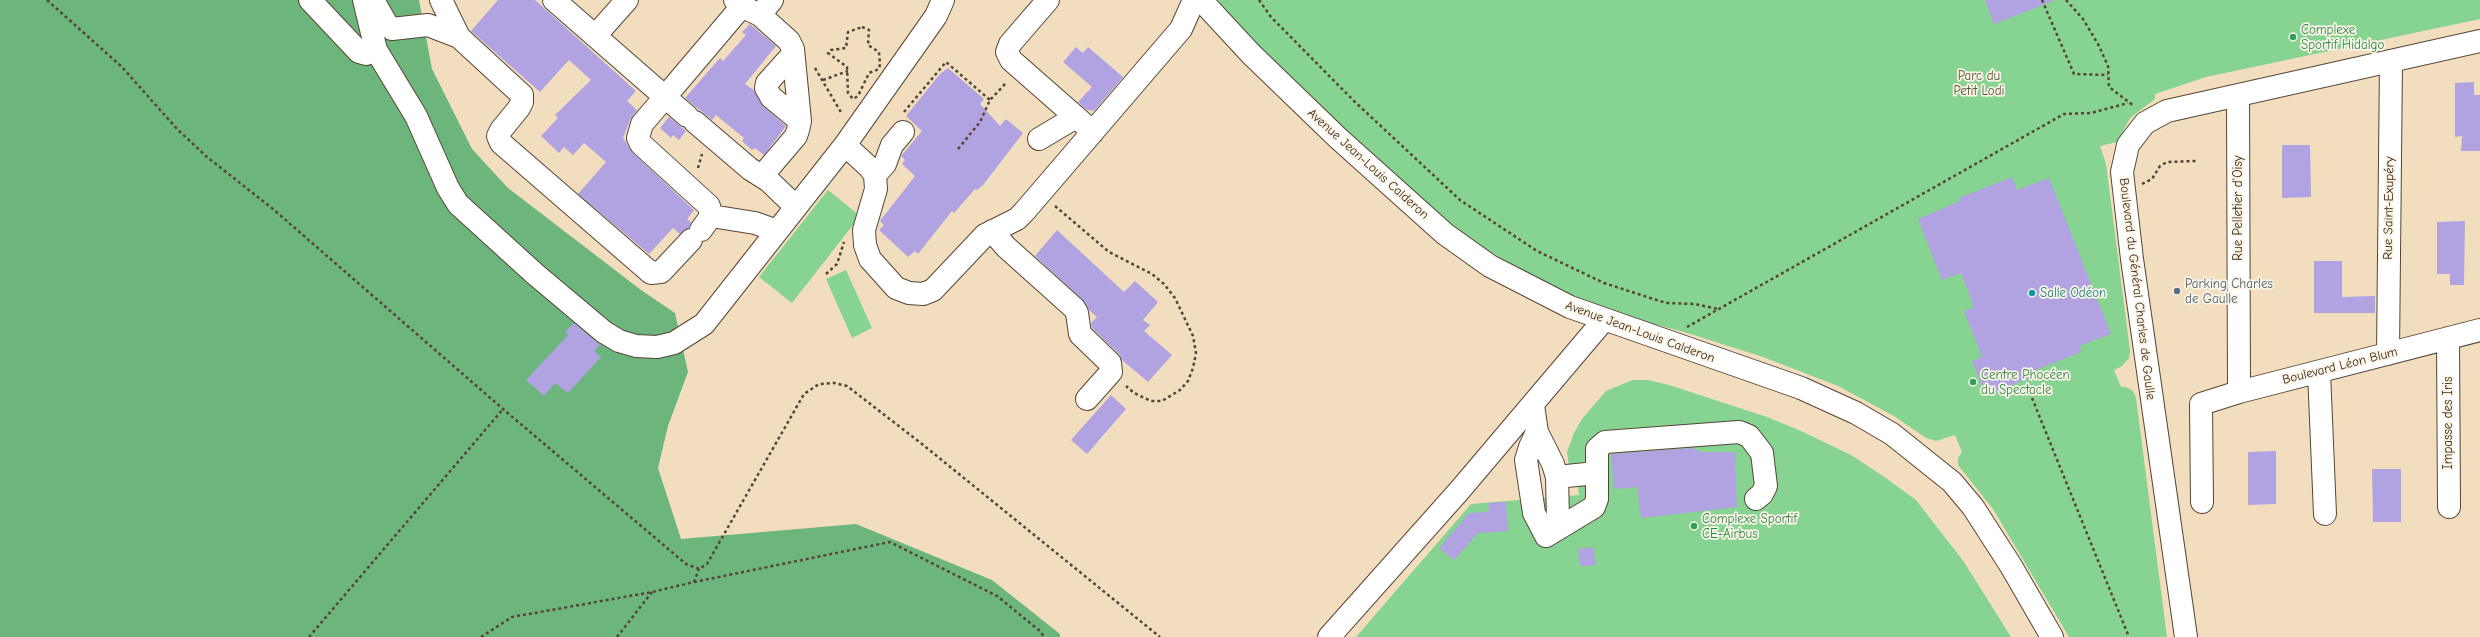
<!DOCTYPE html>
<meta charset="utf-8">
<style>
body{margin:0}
canvas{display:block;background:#f2debf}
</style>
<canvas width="2480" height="637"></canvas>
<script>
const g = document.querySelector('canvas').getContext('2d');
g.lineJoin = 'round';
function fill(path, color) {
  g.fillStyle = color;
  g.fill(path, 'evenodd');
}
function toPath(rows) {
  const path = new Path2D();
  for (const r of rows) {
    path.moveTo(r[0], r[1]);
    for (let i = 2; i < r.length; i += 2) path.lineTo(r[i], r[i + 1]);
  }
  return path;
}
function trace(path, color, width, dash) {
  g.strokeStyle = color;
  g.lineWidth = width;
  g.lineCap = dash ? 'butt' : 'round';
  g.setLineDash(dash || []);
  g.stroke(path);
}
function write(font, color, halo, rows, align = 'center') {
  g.font = font + ' "Comic Neue",sans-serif';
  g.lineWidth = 3.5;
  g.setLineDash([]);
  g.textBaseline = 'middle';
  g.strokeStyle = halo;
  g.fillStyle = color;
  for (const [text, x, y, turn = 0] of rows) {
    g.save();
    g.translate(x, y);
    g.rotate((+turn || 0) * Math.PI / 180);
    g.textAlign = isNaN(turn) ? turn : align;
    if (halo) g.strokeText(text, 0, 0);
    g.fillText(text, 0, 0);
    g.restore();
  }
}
const green = toPath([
 [1214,0,2480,0,2480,19,2206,77,2155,94,2155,99,2130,118,2117,142,2100,146,2106,164,2130,351,2129,358,2122,366,2114,370,2121,387,2126,387,2133,391,2136,398,2167,637,2069,637,1993,509,1958,465,1958,458,1962,452,1955,435,1936,441,1926,438,1894,416,1838,386,1763,357,1684,332,1619,315,1543,283,1467,238,1389,173,1244,34],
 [828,190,860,216,792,303,759,277],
 [846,270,872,328,852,338,826,279],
 [1633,380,1648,380,1669,385,1767,417,1801,431,1851,455,1883,476,1916,500,1964,562,2011,637,1356,637,1471,504,1579,495,1577,481,1571,482,1567,452,1574,433,1582,419,1606,391]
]);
const forest = toPath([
 [0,0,419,0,432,69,472,149,508,188,641,290,675,313,688,372,668,426,658,468,681,539,856,524,992,580,1060,634,1060,637,0,637]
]);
const building = toPath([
 [498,0,535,0,636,91,627,101,637,110,630,120,623,138,633,153,694,210,687,219,691,222,689,228,680,234,673,228,649,254,578,194,606,162,584,143,573,155,564,147,559,153,541,136,558,118,555,115,591,80,569,60,540,92,471,31],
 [1985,0,2053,0,2053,1,1994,24],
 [750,24,776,46,745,84,755,91,763,106,786,126,764,155,755,148,752,150,742,141,744,138,716,115,712,120,685,98,720,58,723,61,746,35,742,32],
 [1076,47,1083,53,1088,47,1123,77,1094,111,1087,110,1078,102,1092,87,1063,62],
 [948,68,984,99,980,104,1000,126,1006,119,1023,133,983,185,977,190,975,189,954,213,952,211,918,254,915,251,908,257,879,230,884,225,880,221,915,176,902,164,905,160,901,156,922,131,906,116,940,74],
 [2474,82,2474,95,2480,95,2480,151,2461,151,2462,136,2455,137,2455,83],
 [669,117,686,131,679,140,673,135,671,138,660,128],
 [2282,145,2310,145,2311,197,2282,198],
 [2012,177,2017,190,2049,178,2111,334,2079,346,2081,352,2028,373,2030,378,1986,395,1972,361,1982,357,1964,311,1974,307,1961,273,1942,280,1918,219,1960,201,1959,198],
 [2465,221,2464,285,2450,285,2450,274,2437,274,2437,222],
 [1057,230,1124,292,1135,281,1158,302,1143,320,1150,325,1144,331,1172,355,1148,382,1122,360,1119,354,1092,328,1091,323,1097,317,1089,310,1082,299,1035,256],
 [2314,261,2342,261,2342,297,2375,296,2375,313,2314,313],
 [574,323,600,345,594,351,601,357,568,393,555,383,544,396,526,380,568,335,565,332],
 [1111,395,1126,409,1087,454,1071,440],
 [1691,448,1702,452,1735,452,1737,507,1641,518,1637,487,1614,489,1611,454],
 [2276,451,2276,504,2248,505,2248,452],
 [2372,469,2401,469,2401,522,2373,522],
 [1506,502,1508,531,1478,533,1454,560,1439,548,1469,513,1486,512,1489,510,1488,503],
 [1593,547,1596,565,1580,566,1578,549]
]);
const path = toPath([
 [47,0,122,67,177,129,207,157,273,209,503,409,686,564,699,569,707,564,804,394,819,384,834,383,847,386,922,444,1160,637],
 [1259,0,1271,17,1354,101,1460,200,1537,251,1604,283,1666,303,1695,304,1718,309],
 [2042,0,2074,74,2108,75],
 [2066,0,2083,19,2098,44,2108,66,2109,87,2134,106],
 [862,27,869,30,868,45,879,52,880,64,879,69,869,73,858,96,853,99,848,93,847,67,828,53,831,50,846,48,848,32,862,27],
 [815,68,842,114],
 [823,80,848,71],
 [904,112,946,62,990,100],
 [958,149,980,122,990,100,1006,83],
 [698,168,702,154],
 [2142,184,2152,179,2160,166,2167,162,2196,161],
 [1055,206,1109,252,1152,274,1164,284,1175,298,1193,336,1196,353,1193,368,1188,381,1180,390,1162,401,1151,401,1134,393,1126,386],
 [826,274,837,264,844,242],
 [1687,327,2064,114,2091,113,2128,103],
 [2032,398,2129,637],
 [694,582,890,542,997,596,1040,631,1044,637],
 [309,637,503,409],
 [481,637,512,617,652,592,694,582,699,569],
 [617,637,652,592]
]);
const minor = toPath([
 [310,0,359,52,366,54,376,50],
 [364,0,376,50,416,116,448,188,458,204,535,274,604,332,619,341,636,346,657,347,674,343,704,324,845,145,936,16,943,0],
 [373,0,386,23,392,29,428,25,459,37],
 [441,0,459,37,522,95,522,102,519,108,501,130,498,136,501,143,651,273,661,272,691,240],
 [554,0,665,97,737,12,739,5,735,0],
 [1048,0,1010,44,1007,52,1011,60,1093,132],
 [1201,0,1251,54,1338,138,1445,234,1490,266,1570,307,1801,388,1856,413,1892,434,1952,482,1973,507,2011,566,2052,637],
 [739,5,760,15,789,41,793,49,800,121,798,130,796,136,762,176],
 [760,15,772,0],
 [595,36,627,0],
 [793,54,767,83,766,88,771,97,800,121],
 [2238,96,2239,392],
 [687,116,665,97,642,124,638,138,641,144,709,206,711,216,701,230],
 [695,122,750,169,769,181,796,207],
 [1039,139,1076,117],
 [845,145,870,168,875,175,876,189,864,230,865,245,870,259,896,288,909,293,923,294,933,290,985,235,1017,219,1024,212,1181,29,1194,0],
 [875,175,885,164,892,145,903,132],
 [711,216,755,223,777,231],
 [992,231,1006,247,1074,308,1077,313,1080,334,1110,363,1111,372,1087,399],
 [2448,338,2449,507],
 [2388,354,2391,61],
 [2319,372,2325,514],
 [1533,405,1537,432,1553,464,1557,477,1558,520,1546,536],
 [1537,432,1530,447,1526,460,1534,513,1546,536],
 [1557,477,1596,473],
 [2202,502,2201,404,2239,392,2480,330],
 [1546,536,1594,507,1597,499,1597,449,1605,442,1739,432,1749,436,1762,453,1766,486,1762,494,1756,499],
 [1329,637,1459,491,1603,321],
 [2186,637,2132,259,2122,172,2128,145,2145,123,2167,111,2480,41]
]);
const markers = [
 [2293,37,4,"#2e9e5b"],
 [2177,291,4,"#5c6f8a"],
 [2032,293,4,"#0f9aa8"],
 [1973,382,4,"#2e9e5b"],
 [1694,526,4,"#2e9e5b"]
];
const leisureNames = [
 ["Complexe",2301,30],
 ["Sportif Hidalgo",2301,45],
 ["Centre Phocéen",1981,375],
 ["du Spectacle",1981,390],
 ["Complexe Sportif",1702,519],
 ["CE-Airbus",1702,534]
];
const parkNames = [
 ["Parc du",1979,76],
 ["Petit Lodi",1979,91]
];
const streetNames = [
 ["Avenue Jean-Louis Calderon",1368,164,42],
 ["Rue Pelletier d'Oisy",2238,208,-90],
 ["Rue Saint-Exupéry",2389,208,-89],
 ["Boulevard du Général Charles de Gaulle",2137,289,83],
 ["Avenue Jean-Louis Calderon",1640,332,20],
 ["Boulevard Léon Blum",2340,366,-14],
 ["Impasse des Iris",2448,423,-90]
];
const serviceNames = [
 ["Parking Charles",2185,284],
 ["de Gaulle",2185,299]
];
const cultureNames = [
 ["Salle Odéon",2040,293]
];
fill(green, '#86d392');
fill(forest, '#6cb57c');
fill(building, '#b1a2e1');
trace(minor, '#564536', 24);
trace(path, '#564536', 2.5, [3, 3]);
trace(minor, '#fff', 22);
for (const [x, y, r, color] of markers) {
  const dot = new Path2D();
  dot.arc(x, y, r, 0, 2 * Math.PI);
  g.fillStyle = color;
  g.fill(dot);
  trace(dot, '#fcf5e5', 1.5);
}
write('13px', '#27864d', '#fcf5e5', leisureNames, 'left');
write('13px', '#4e543b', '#fcf5e5', parkNames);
write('13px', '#3b2a1e', '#fcf5e5', streetNames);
write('13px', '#4e5e75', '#fcf5e5', serviceNames, 'left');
write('13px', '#0d838f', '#fcf5e5', cultureNames, 'left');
</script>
